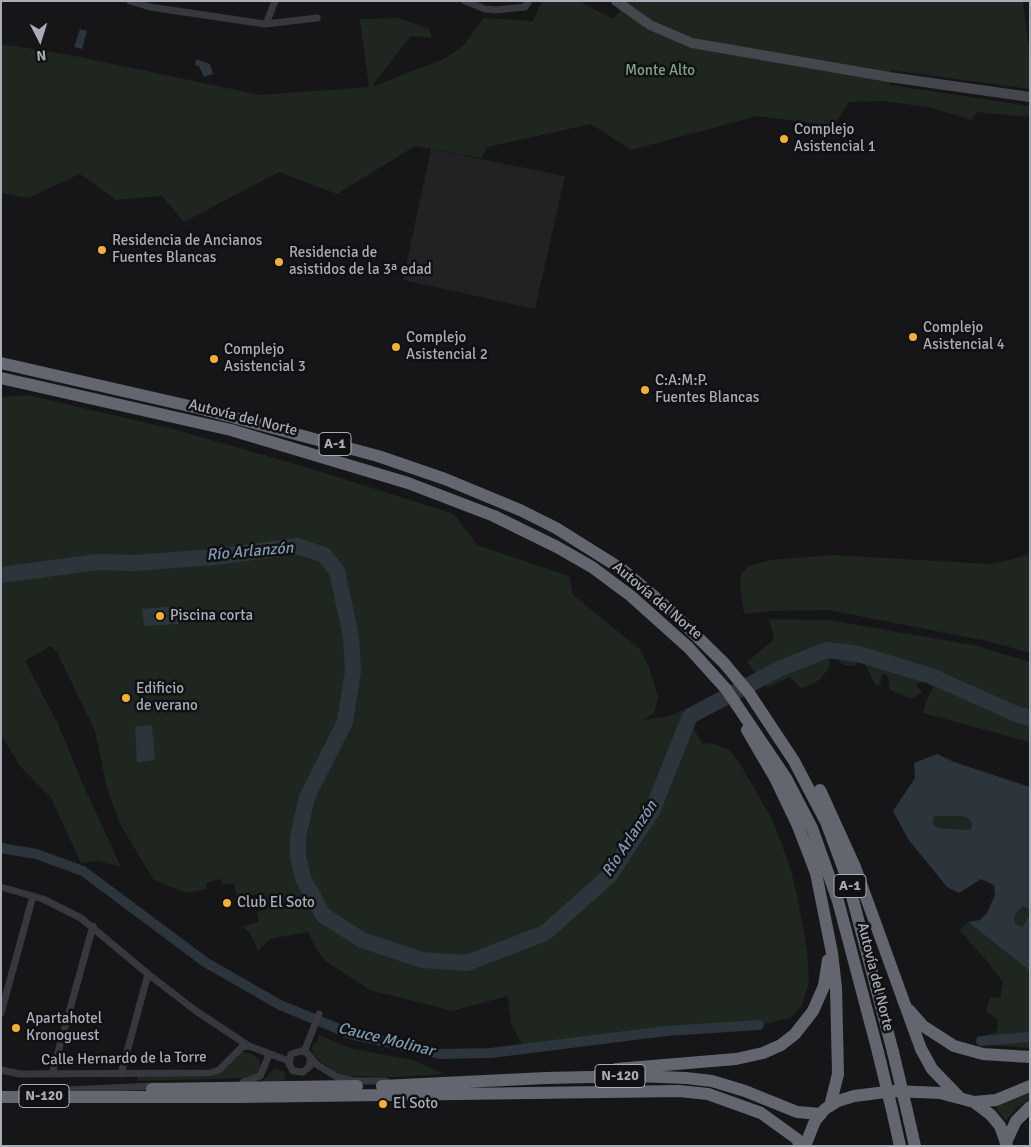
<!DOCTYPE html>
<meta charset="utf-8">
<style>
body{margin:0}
#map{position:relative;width:1031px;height:1147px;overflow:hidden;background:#161618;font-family:Signika,sans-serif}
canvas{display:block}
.frame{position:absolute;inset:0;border:2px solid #a8adb8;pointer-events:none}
.north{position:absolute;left:15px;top:15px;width:50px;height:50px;-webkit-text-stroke:4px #111113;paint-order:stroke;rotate:175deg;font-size:14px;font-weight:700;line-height:20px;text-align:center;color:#a8adb8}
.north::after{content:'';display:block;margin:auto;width:18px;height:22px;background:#a8adb8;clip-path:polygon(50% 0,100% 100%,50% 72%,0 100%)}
</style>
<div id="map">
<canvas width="1031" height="1147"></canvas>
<div class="frame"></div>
<div class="north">N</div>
</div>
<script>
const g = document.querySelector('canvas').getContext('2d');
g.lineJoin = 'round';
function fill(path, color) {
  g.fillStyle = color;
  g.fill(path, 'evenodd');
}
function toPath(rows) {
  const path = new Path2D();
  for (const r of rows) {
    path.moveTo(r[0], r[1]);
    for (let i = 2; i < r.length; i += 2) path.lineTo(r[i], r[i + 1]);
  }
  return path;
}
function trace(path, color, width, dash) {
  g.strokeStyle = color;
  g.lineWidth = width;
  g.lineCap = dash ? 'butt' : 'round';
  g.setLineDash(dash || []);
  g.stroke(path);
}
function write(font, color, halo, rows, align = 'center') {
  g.font = font + ' Signika,sans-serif';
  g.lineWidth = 5;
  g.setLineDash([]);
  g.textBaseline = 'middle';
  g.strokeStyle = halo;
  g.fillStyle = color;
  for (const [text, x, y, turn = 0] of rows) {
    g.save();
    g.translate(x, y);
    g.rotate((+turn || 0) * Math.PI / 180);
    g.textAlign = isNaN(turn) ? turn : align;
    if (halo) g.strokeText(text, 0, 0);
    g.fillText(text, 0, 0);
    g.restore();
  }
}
const built = toPath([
 [431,149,565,176,535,309,403,280]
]);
const green = toPath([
 [542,1,579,1,613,19,629,1,1023,1,1030,58,1030,89,891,70,890,85,1030,106,1030,117,977,112,972,120,928,107,883,101,849,102,833,126,757,116,631,150,591,124,488,147,481,158,415,146,337,194,279,172,184,222,162,196,116,200,80,174,28,198,1,193,1,44,70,55,260,95,369,87,360,19,398,18,429,29,432,38,411,36,371,87,444,59,463,46,484,18,533,21],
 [27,395,173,429,309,468,454,514,477,545,569,576,573,595,640,649,649,667,658,697,654,713,643,720,670,716,682,710,703,744,712,743,729,750,739,762,773,821,790,867,798,899,807,950,809,982,802,1005,791,1018,759,1025,666,1031,525,1049,511,1024,508,996,452,1011,370,990,324,960,313,943,308,932,270,939,258,951,250,933,242,926,259,922,257,912,267,909,264,893,237,898,234,883,223,885,221,879,206,883,207,889,186,893,153,879,120,824,107,788,95,731,57,652,51,646,25,661,58,724,81,780,121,867,97,861,81,863,51,798,20,766,1,735,1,397],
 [1030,554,1030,653,987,641,828,610,771,611,744,614,740,584,741,574,749,566,770,560,834,555,989,564,1010,560],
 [769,619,829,620,978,646,1030,662,1030,742,923,713,926,702,933,688,925,681,916,684,922,692,915,697,909,698,890,690,888,676,883,674,880,684,876,686,866,667,866,662,860,660,855,666,845,665,840,663,837,653,828,656,830,666,821,679,808,686,801,688,790,677,767,688,747,662,774,639],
 [934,816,961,816,968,818,972,824,970,830,938,828,933,825],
 [1022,906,1029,909,1030,913,1028,921,1022,927,1016,924,1014,917],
 [968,922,1030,971,1030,1048,987,1045,985,1036,997,1031,998,1020,986,1011,990,997,1000,998,1003,983,988,962,959,930],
 [319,1035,353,1049,412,1060,444,1074,395,1077,348,1076,335,1072,314,1056,312,1050,313,1043,316,1044],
 [242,1051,252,1054,259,1059,261,1068,259,1073,248,1078,137,1081,137,1077,211,1077,220,1073],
 [275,1068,284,1071,286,1082,261,1083],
 [1030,1093,1030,1099,1017,1108,1006,1121,995,1107]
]);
const water = toPath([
 [80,29,87,31,82,49,74,47],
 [196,59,210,64,213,74,204,77,199,66,195,65],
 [177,606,178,624,144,626,142,609],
 [152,725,155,760,137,762,135,727],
 [937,754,954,762,1030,787,1030,913,1029,909,1022,906,1014,917,1016,924,1022,927,1030,916,1030,971,968,922,980,920,987,913,995,895,994,885,981,879,959,893,947,887,908,839,893,811,915,778,914,763],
 [934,816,961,816,968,818,972,824,970,830,938,828,933,824]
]);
const canal = toPath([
 [1,848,36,854,83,871,205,962,280,1005,351,1034,440,1054,491,1053,666,1031,759,1025],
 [981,1041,1030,1037]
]);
const river = toPath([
 [1,575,98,562,134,563,215,557,297,546,324,555,337,571,351,637,353,671,345,722,307,797,298,837,298,856,303,878,323,915,362,940,422,960,467,963,545,933,609,876,652,811,690,716,781,668,827,650,858,654,931,676,1014,713,1030,718]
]);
const street = toPath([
 [130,1,150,7,265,24,317,18],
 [465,1,485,9,496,10,525,7,529,1],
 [266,24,275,1],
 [1,887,43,899,81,918,148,974,196,1011,249,1046,289,1061],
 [1,1013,33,896],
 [304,1052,319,1014],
 [310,1059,310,1066,303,1072,293,1071,289,1064,291,1054,301,1051,307,1053,316,1064,337,1077,354,1081,386,1081],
 [1,1070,20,1074,210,1073,219,1070,242,1047,249,1046],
 [52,1074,93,926],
 [121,1074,148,974],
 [243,1082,260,1076,269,1055],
 [21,1092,155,1086]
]);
const secondary = toPath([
 [616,1,650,25,692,43,889,77,1030,97]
]);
const highway = toPath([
 [1,363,198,408,378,456,445,479,520,510,556,528,623,570,670,610,724,663,749,693,794,761,826,822,848,881,893,1052],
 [1,378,231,430,408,483,494,516,557,547,592,567,631,596,689,648,726,689,786,778,812,828,838,901,878,1052],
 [747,730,775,778,798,826,816,873,832,953,836,988,838,1074,830,1106],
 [820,790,855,867,921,1049,932,1069,959,1097],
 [909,1010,923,1026,954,1046,983,1054,1030,1057],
 [616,1069,736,1059,763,1053,781,1045,795,1034,813,1011,824,986,828,960],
 [382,1086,546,1078,636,1076,686,1078,712,1081,745,1091,797,1112,821,1114],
 [152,1089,357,1086],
 [1,1097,236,1097,679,1091,708,1094,761,1113,797,1139,800,1146],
 [974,1102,996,1100,1030,1086],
 [892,1110,900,1146],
 [907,1111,915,1146],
 [1006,1142,1016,1121,1030,1107],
 [805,1146,815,1121,825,1109,838,1101,854,1096,894,1091,940,1093,974,1102,991,1115,1000,1126,1007,1146]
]);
const highwayBridge = toPath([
 [878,1052,892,1110],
 [893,1052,907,1111]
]);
const markers = [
 [784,139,5,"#f2b134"],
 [102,250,5,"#f2b134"],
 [279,262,5,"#f2b134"],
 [913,337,5,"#f2b134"],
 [396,347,5,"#f2b134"],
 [214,359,5,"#f2b134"],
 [645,390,5,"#f2b134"],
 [160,616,5,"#f2b134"],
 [126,698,5,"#f2b134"],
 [227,903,5,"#f2b134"],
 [16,1028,5,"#f2b134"],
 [383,1104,5,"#f2b134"]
];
const shields = [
 [335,444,32],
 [850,886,32],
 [620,1076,50],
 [44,1096,50]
];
const shieldNames = [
 ["A-1",335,444],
 ["A-1",850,886],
 ["N-120",620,1076],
 ["N-120",44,1096]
];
const parkNames = [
 ["Monte Alto",660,71]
];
const poiNames = [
 ["Complejo",794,130],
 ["Asistencial 1",794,147],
 ["Residencia de Ancianos",112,241],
 ["Fuentes Blancas",112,258],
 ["Residencia de",289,253],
 ["asistidos de la 3ª edad",289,270],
 ["Complejo",923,328],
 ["Asistencial 4",923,345],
 ["Complejo",406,338],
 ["Asistencial 2",406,355],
 ["Complejo",224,350],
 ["Asistencial 3",224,367],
 ["C:A:M:P.",655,381],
 ["Fuentes Blancas",655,398],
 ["Piscina corta",170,616],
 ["Edificio",136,689],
 ["de verano",136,706],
 ["Club El Soto",237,903],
 ["Apartahotel",26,1019],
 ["Kronoguest",26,1036],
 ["El Soto",393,1104]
];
const streetNames = [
 ["Autovía del Norte",243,418,14],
 ["Autovía del Norte",657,601,40],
 ["Autovía del Norte",875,977,76],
 ["Calle Hernardo de la Torre",124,1059,-1]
];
const waterNames = [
 ["Río Arlanzón",250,552,-5],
 ["Río Arlanzón",630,839,-57],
 ["Cauce Molinar",386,1040,14]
];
fill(built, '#222225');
fill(green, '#1e261f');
fill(water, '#2c353c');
trace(canal, '#2c353c', 10);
trace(river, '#2c353c', 16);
trace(street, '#37383d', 7);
trace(secondary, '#45474d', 10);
trace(highway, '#63666e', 12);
trace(highwayBridge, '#63666e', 12);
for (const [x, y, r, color] of markers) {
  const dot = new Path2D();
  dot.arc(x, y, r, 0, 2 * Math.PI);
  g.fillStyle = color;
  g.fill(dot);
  trace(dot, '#111113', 2);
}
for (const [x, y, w] of shields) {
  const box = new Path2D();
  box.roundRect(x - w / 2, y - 11.5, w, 23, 4);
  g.fillStyle = '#111113';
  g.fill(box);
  trace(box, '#a8adb8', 1);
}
write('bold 14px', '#a8adb8', null, shieldNames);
write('15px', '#7fa381', '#111113', parkNames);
write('15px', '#a8adb8', '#111113', poiNames, 'left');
write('15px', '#a8adb8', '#111113', streetNames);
write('italic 16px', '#7f9bb3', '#111113', waterNames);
</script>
